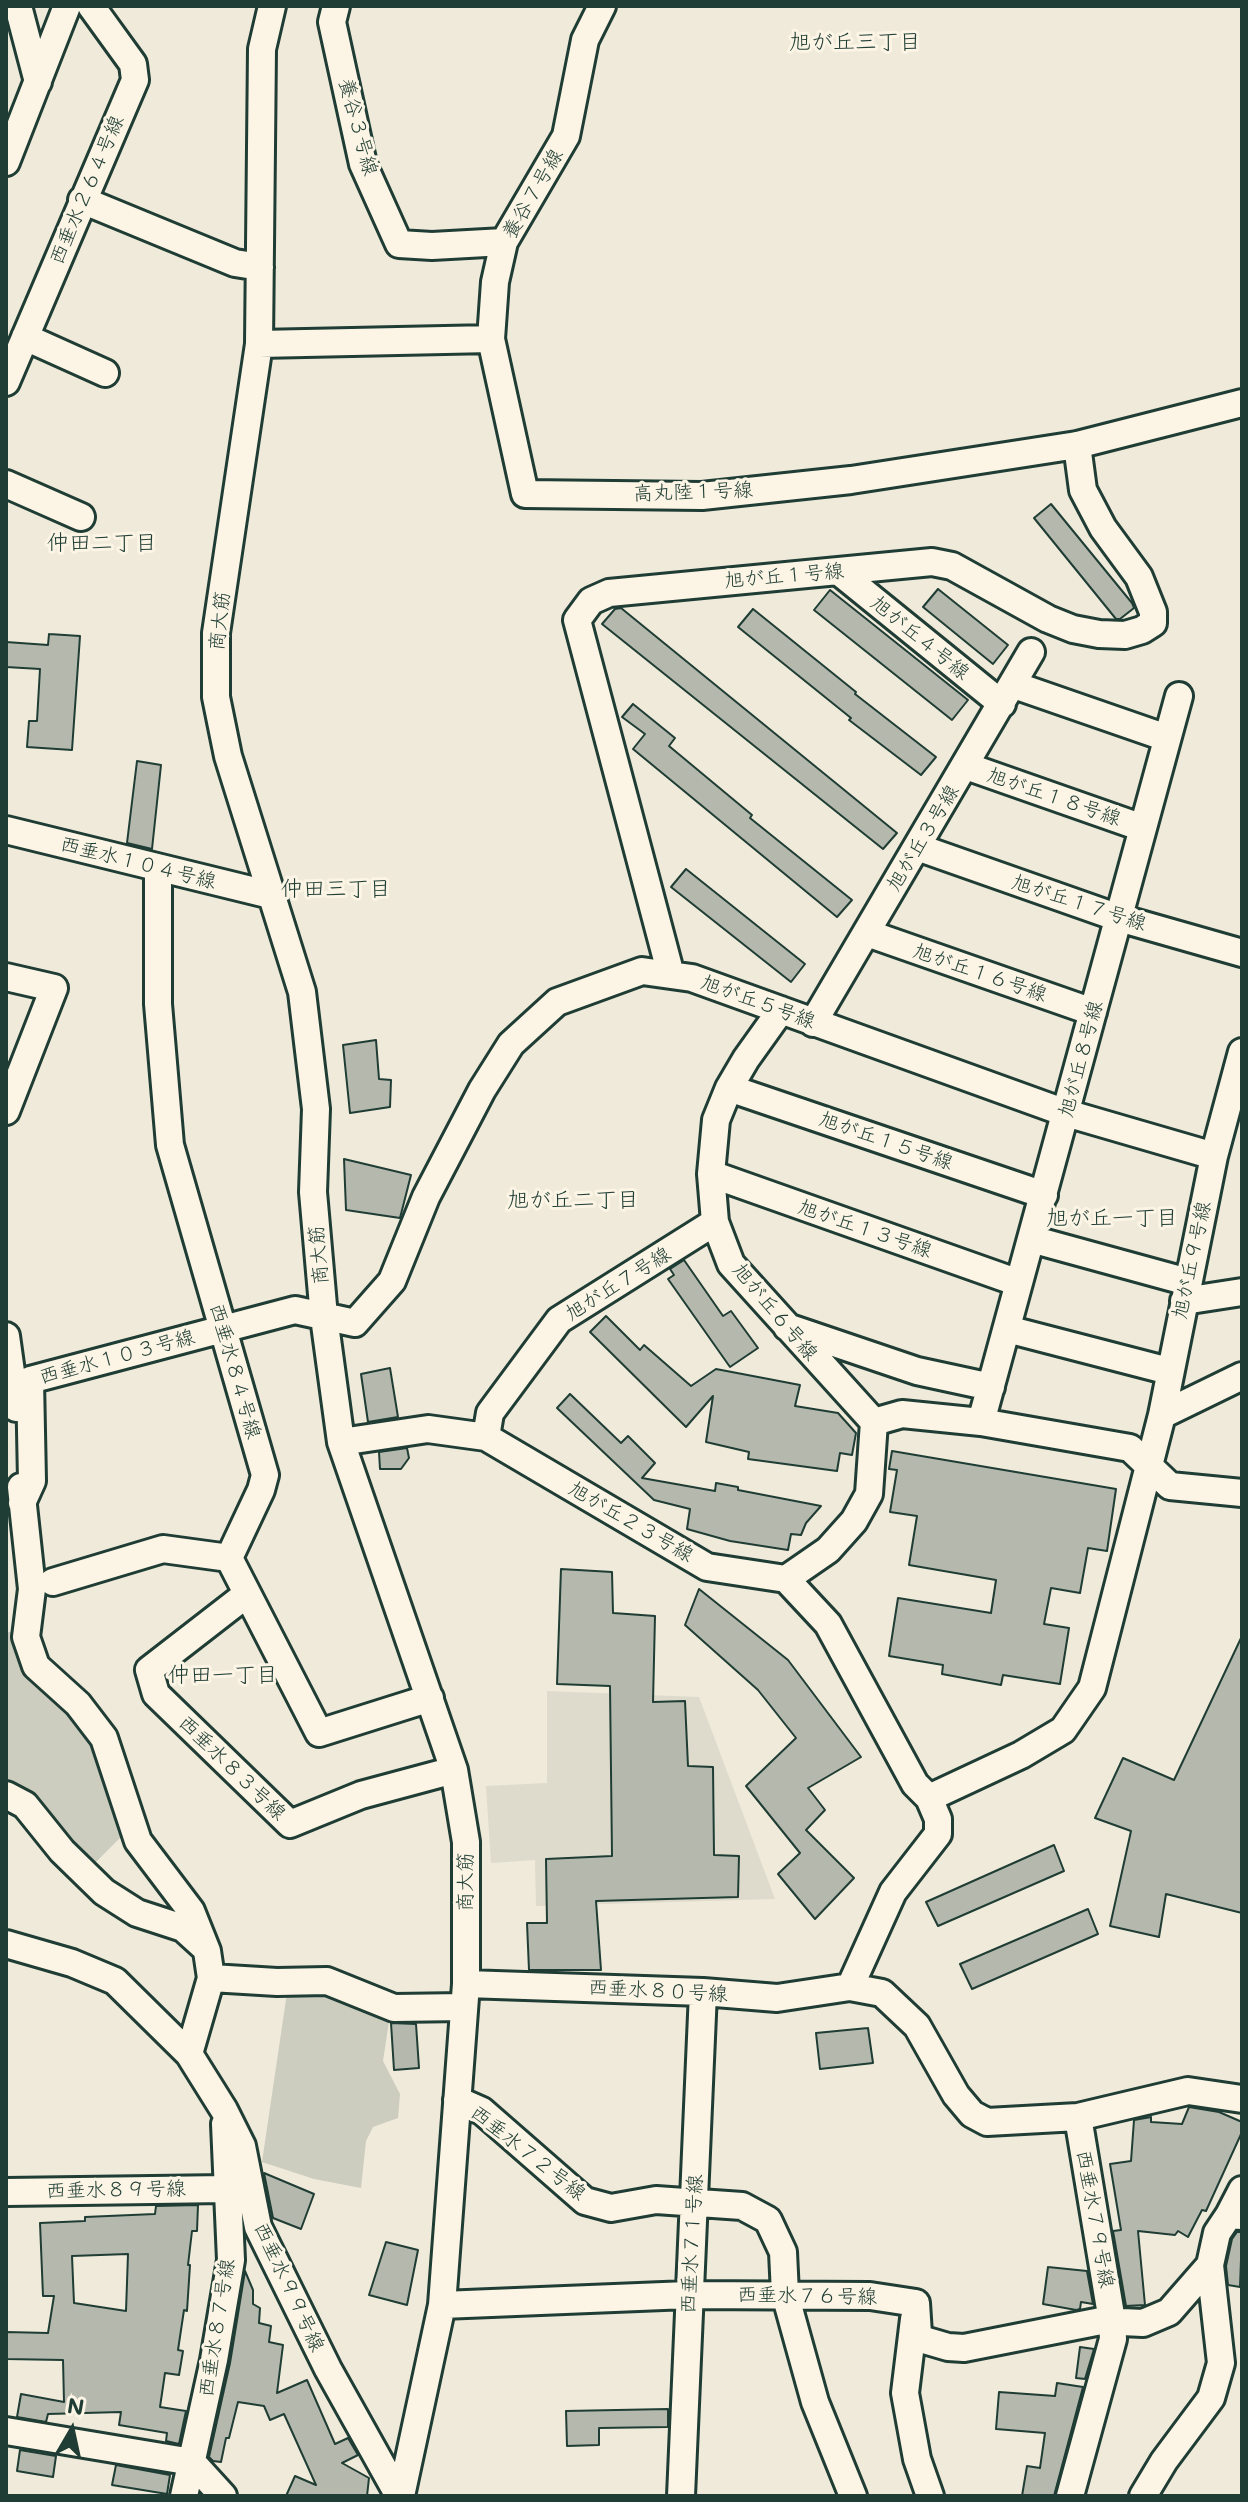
<!DOCTYPE html>
<meta charset="utf-8">
<style>
body{margin:0}
#map{position:relative;width:1248px;height:2502px;overflow:hidden;background:#efeada;font-family:Mali,sans-serif}
canvas{display:block}
.frame{position:absolute;inset:0;border:8px solid #1f3d34;pointer-events:none}
.north{position:absolute;left:32px;top:2390px;width:80px;height:80px;-webkit-text-stroke:6px #fcf5e5;paint-order:stroke;rotate:9deg;font-size:22px;font-weight:700;line-height:32px;text-align:center;color:#1f3d34}
.north::after{content:'';display:block;margin:auto;width:28px;height:36px;background:#1f3d34;clip-path:polygon(50% 0,100% 100%,50% 72%,0 100%)}
</style>
<div id="map">
<canvas width="1248" height="2502"></canvas>
<div class="frame"></div>
<div class="north">N</div>
</div>
<script>
const g = document.querySelector('canvas').getContext('2d');
g.lineJoin = 'round';
function fill(path, color) {
  g.fillStyle = color;
  g.fill(path, 'evenodd');
}
function toPath(rows) {
  const path = new Path2D();
  for (const r of rows) {
    path.moveTo(r[0], r[1]);
    for (let i = 2; i < r.length; i += 2) path.lineTo(r[i], r[i + 1]);
  }
  return path;
}
function trace(path, color, width, dash) {
  g.strokeStyle = color;
  g.lineWidth = width;
  g.lineCap = dash ? 'butt' : 'round';
  g.setLineDash(dash || []);
  g.stroke(path);
}
function write(font, color, halo, rows, align = 'center') {
  g.font = font + ' Mali,"Klee One",sans-serif';
  g.lineWidth = 6;
  g.setLineDash([]);
  g.textBaseline = 'middle';
  g.strokeStyle = halo;
  g.fillStyle = color;
  for (const [text, x, y, turn = 0] of rows) {
    g.save();
    g.translate(x, y);
    g.rotate((+turn || 0) * Math.PI / 180);
    g.textAlign = isNaN(turn) ? turn : align;
    if (halo) g.strokeText(text, 0, 0);
    g.fillText(text, 0, 0);
    g.restore();
  }
}
const built = toPath([
 [547,1691,699,1697,775,1899,536,1906,535,1860,491,1863,486,1786,547,1783]
]);
const green = toPath([
 [6,1632,15,1632,18,1657,41,1689,90,1726,125,1833,89,1869,6,1787],
 [288,1986,344,1995,390,2015,383,2061,400,2094,398,2118,373,2127,366,2141,361,2188,314,2179,262,2162]
]);
const building = toPath([
 [1051,504,1132,603,1134,608,1120,619,1116,619,1034,518,1051,504],
 [938,589,1008,645,993,664,923,607,938,589],
 [830,590,968,700,952,720,814,610,830,590],
 [621,608,897,833,883,849,602,624,615,609,621,608],
 [753,609,856,692,855,694,936,757,921,775,849,720,851,718,738,627,753,609],
 [49,634,80,636,72,750,27,747,29,721,37,721,40,669,6,667,6,642,48,645,49,634],
 [633,704,675,738,669,746,752,815,750,818,852,900,837,917,633,749,645,734,622,717,633,704],
 [137,761,161,765,152,849,127,843,137,761],
 [686,869,805,964,791,982,671,887,686,869],
 [376,1040,379,1079,391,1080,390,1107,350,1113,343,1045,376,1040],
 [344,1159,411,1175,400,1218,346,1210,344,1159],
 [684,1260,723,1316,731,1311,758,1348,730,1367,668,1279,674,1275,670,1269,684,1260],
 [606,1316,640,1350,644,1345,691,1386,716,1369,800,1385,795,1406,838,1413,856,1433,852,1455,840,1453,837,1471,748,1459,749,1452,706,1442,713,1396,686,1427,590,1332,606,1316],
 [390,1368,398,1417,368,1422,361,1374,390,1368],
 [570,1394,621,1443,628,1436,655,1463,642,1478,715,1491,716,1483,738,1487,738,1490,821,1506,806,1523,801,1535,791,1534,788,1550,730,1541,687,1529,690,1509,654,1500,557,1408,570,1394],
 [407,1448,409,1458,401,1469,380,1469,379,1452,407,1448],
 [892,1451,1116,1489,1107,1551,1088,1548,1080,1593,1051,1588,1044,1624,1069,1628,1060,1684,1003,1675,1001,1685,942,1674,943,1665,889,1656,898,1598,991,1613,996,1580,909,1565,917,1516,890,1512,897,1470,889,1469,892,1451],
 [561,1569,612,1572,613,1613,655,1616,653,1702,685,1701,688,1766,713,1767,714,1855,739,1856,738,1897,596,1901,601,1970,529,1970,527,1923,547,1923,546,1859,612,1856,610,1686,557,1684,561,1569],
 [699,1589,788,1660,861,1757,808,1788,825,1810,806,1830,854,1878,815,1919,778,1874,800,1853,746,1786,796,1738,758,1690,685,1625,699,1589],
 [1242,1636,1242,1913,1166,1894,1159,1937,1110,1926,1131,1831,1095,1818,1123,1758,1174,1780,1242,1636],
 [1054,1845,1064,1871,938,1926,926,1902,1054,1845],
 [1088,1909,1098,1934,972,1989,960,1964,1088,1909],
 [391,2023,416,2024,419,2068,394,2070,391,2023],
 [868,2028,873,2063,820,2069,816,2033,868,2028],
 [1189,2107,1219,2112,1242,2122,1242,2132,1206,2211,1202,2210,1188,2237,1178,2231,1175,2235,1138,2231,1145,2305,1126,2306,1113,2231,1121,2230,1110,2164,1131,2161,1134,2120,1151,2117,1151,2122,1182,2124,1189,2107],
 [264,2173,314,2194,301,2229,273,2218,264,2173],
 [198,2205,197,2231,192,2231,188,2265,190,2265,187,2311,184,2310,178,2350,183,2351,179,2375,165,2373,160,2407,186,2411,179,2444,166,2441,167,2433,119,2425,121,2412,48,2414,46,2422,17,2417,21,2394,64,2402,63,2360,6,2359,6,2332,48,2333,54,2296,43,2296,40,2223,85,2221,85,2217,155,2214,156,2206,198,2205],
 [128,2254,126,2311,74,2303,72,2256,128,2254],
 [1237,2232,1242,2232,1240,2287,1228,2285,1226,2266,1232,2239,1237,2232],
 [386,2242,418,2250,407,2305,369,2295,386,2242],
 [1048,2267,1087,2271,1093,2304,1081,2302,1080,2309,1076,2310,1043,2304,1048,2267],
 [245,2271,253,2290,253,2304,260,2308,259,2323,271,2326,269,2342,283,2345,277,2393,307,2380,335,2444,348,2438,358,2455,342,2463,369,2478,367,2496,286,2496,295,2476,316,2485,284,2414,270,2420,264,2406,238,2402,229,2438,226,2438,221,2462,213,2461,209,2457,230,2363,245,2271],
 [1080,2347,1094,2349,1085,2379,1076,2378,1080,2347],
 [1057,2383,1083,2387,1054,2496,1022,2496,1027,2466,1040,2468,1045,2433,996,2429,999,2392,1055,2396,1057,2383],
 [668,2409,668,2427,599,2428,599,2445,567,2446,566,2411,668,2409],
 [20,2450,56,2456,53,2477,17,2471,20,2450],
 [116,2465,170,2475,167,2494,112,2485,116,2465]
]);
const minor = toPath([
 [18,6,38,82],
 [272,6,262,49,259,344,216,633,216,697,228,756,302,992,316,1109,313,1192,324,1317,341,1442,454,1770,466,1842,466,1984,442,2305,401,2496],
 [336,6,332,22,363,164,399,244,432,246,504,242],
 [6,162,67,6],
 [82,200,235,263,260,267],
 [25,337,105,373],
 [491,339,495,282,504,242,566,136,585,40,602,6],
 [259,344,491,339,525,494,702,496,851,480,1077,445,1242,403],
 [6,382,135,80,133,64,91,6],
 [6,484,81,517],
 [838,571,1002,704],
 [1014,685,1167,738],
 [966,766,1143,828],
 [6,830,271,895],
 [917,847,1119,918,1242,953],
 [158,868,158,1004,170,1145,265,1475,261,1490,229,1558,319,1733,430,1698],
 [867,933,1093,1012],
 [671,975,577,620,591,601,609,593,932,562,952,566,1048,619,1073,629,1099,634,1125,635,1142,630,1153,623,1153,612,1139,577,1103,528,1083,490,1077,445],
 [6,977,54,988,6,1111],
 [781,1010,746,1059,729,1088,716,1120,711,1174,715,1222,731,1264,874,1422],
 [813,1023,1031,652],
 [729,1088,1044,1195],
 [711,1174,1019,1283],
 [1031,1239,1188,1282],
 [1184,1301,1242,1292],
 [787,1327,917,1371,991,1387],
 [1007,1329,1169,1371],
 [6,1336,16,1408],
 [1162,1415,1242,1376],
 [874,1422,902,1414,981,1422,1130,1448,1170,1486,1242,1493],
 [981,1422,1179,696],
 [486,1437,490,1413,559,1320,715,1222],
 [341,1442,428,1429,486,1437,707,1567,786,1579,828,1550,854,1521,869,1494,874,1422],
 [21,1487,32,1589,26,1637,36,1666,78,1704,104,1738,138,1841,191,1911,207,1951,211,1978,189,2054],
 [22,1503,32,1481,30,1380,295,1310,355,1323,392,1281,426,1197,482,1090,511,1044,557,1002,642,971,692,978,1066,1113,1214,1156],
 [786,1579,828,1624,915,1784,929,1798,1021,1755,1063,1730,1092,1688,1162,1415,1214,1156,1242,1052],
 [53,1582,163,1549,229,1558],
 [247,1594,149,1670,156,1694,290,1824,361,1795,454,1770],
 [6,1795,25,1805,62,1851,104,1892,137,1913,183,1928,205,1948],
 [6,1944,72,1963,115,1981,189,2054,224,2110,242,2146,258,2227,328,2369,399,2496],
 [211,1978,277,1982,327,1981,394,2008,464,2007],
 [466,1984,703,1992,777,1998,850,1987,882,1993,917,2026,956,2095,972,2114,987,2122,1078,2117,1188,2091,1242,2099],
 [850,1987,893,1892,938,1834,938,1819,929,1798],
 [457,2100,482,2111,585,2201,611,2208,656,2200,742,2206,768,2220,783,2252,785,2294,815,2402,853,2496],
 [6,2192,226,2189],
 [1229,2215,1242,2190],
 [442,2305,688,2295,870,2296,916,2303,918,2334,924,2340,948,2347,964,2348,1101,2321,1143,2323,1169,2312,1210,2265],
 [914,2319,905,2393,917,2459,930,2496],
 [6,2431,192,2462,223,2496],
 [184,2496,214,2360,231,2260,225,2124],
 [681,2496,703,1992],
 [1070,2496,1113,2339,1112,2321,1078,2117],
 [1143,2496,1164,2461,1211,2398,1221,2363,1210,2265,1217,2233,1229,2215,1242,2216]
]);
const streetNames = [
 ["養谷３号線",358,127,75],
 ["西垂水２６４号線",87,190,-67],
 ["養谷７号線",533,194,-60],
 ["高丸陸１号線",693,492,-2],
 ["旭が丘１号線",784,576,-5],
 ["商大筋",220,621,-84],
 ["旭が丘４号線",920,638,39],
 ["旭が丘１８号線",1054,797,19],
 ["旭が丘３号線",923,838,-59],
 ["西垂水１０４号線",138,863,14],
 ["旭が丘１７号線",1079,903,18],
 ["旭が丘１６号線",980,973,19],
 ["旭が丘５号線",758,1002,20],
 ["旭が丘８号線",1081,1059,-75],
 ["旭が丘１５号線",886,1141,19],
 ["旭が丘１３号線",865,1229,19],
 ["商大筋",319,1255,-95],
 ["旭が丘９号線",1192,1260,-78],
 ["旭が丘７号線",618,1284,-32],
 ["旭が丘６号線",775,1312,50],
 ["西垂水１０３号線",117,1357,-15],
 ["西垂水８４号線",235,1371,74],
 ["旭が丘２３号線",631,1522,30],
 ["西垂水８３号線",232,1768,44],
 ["商大筋",466,1882,-90],
 ["西垂水８０号線",658,1991,3],
 ["西垂水７２号線",528,2153,38],
 ["西垂水８９号線",116,2190,-1],
 ["西垂水７９号線",1095,2219,80],
 ["西垂水７１号線",692,2244,-87],
 ["西垂水９９号線",289,2287,65],
 ["西垂水７６号線",807,2296,1],
 ["西垂水８７号線",217,2328,-81]
];
const neighbourhoodNames = [
 ["旭が丘三丁目",855,42],
 ["仲田二丁目",102,543],
 ["仲田三丁目",336,889],
 ["旭が丘二丁目",573,1200],
 ["旭が丘一丁目",1112,1218],
 ["仲田一丁目",223,1675]
];
fill(built, '#dedbcc');
fill(green, '#cccdbf');
fill(building, '#b5b9ad');
trace(building, '#1f3d34', 2);
trace(minor, '#1f3d34', 32);
trace(minor, '#fcf5e5', 26);
write('20px', '#1f3d34', '#fcf5e5', streetNames);
write('22px', '#1f3d34', '#fcf5e5', neighbourhoodNames);
</script>
